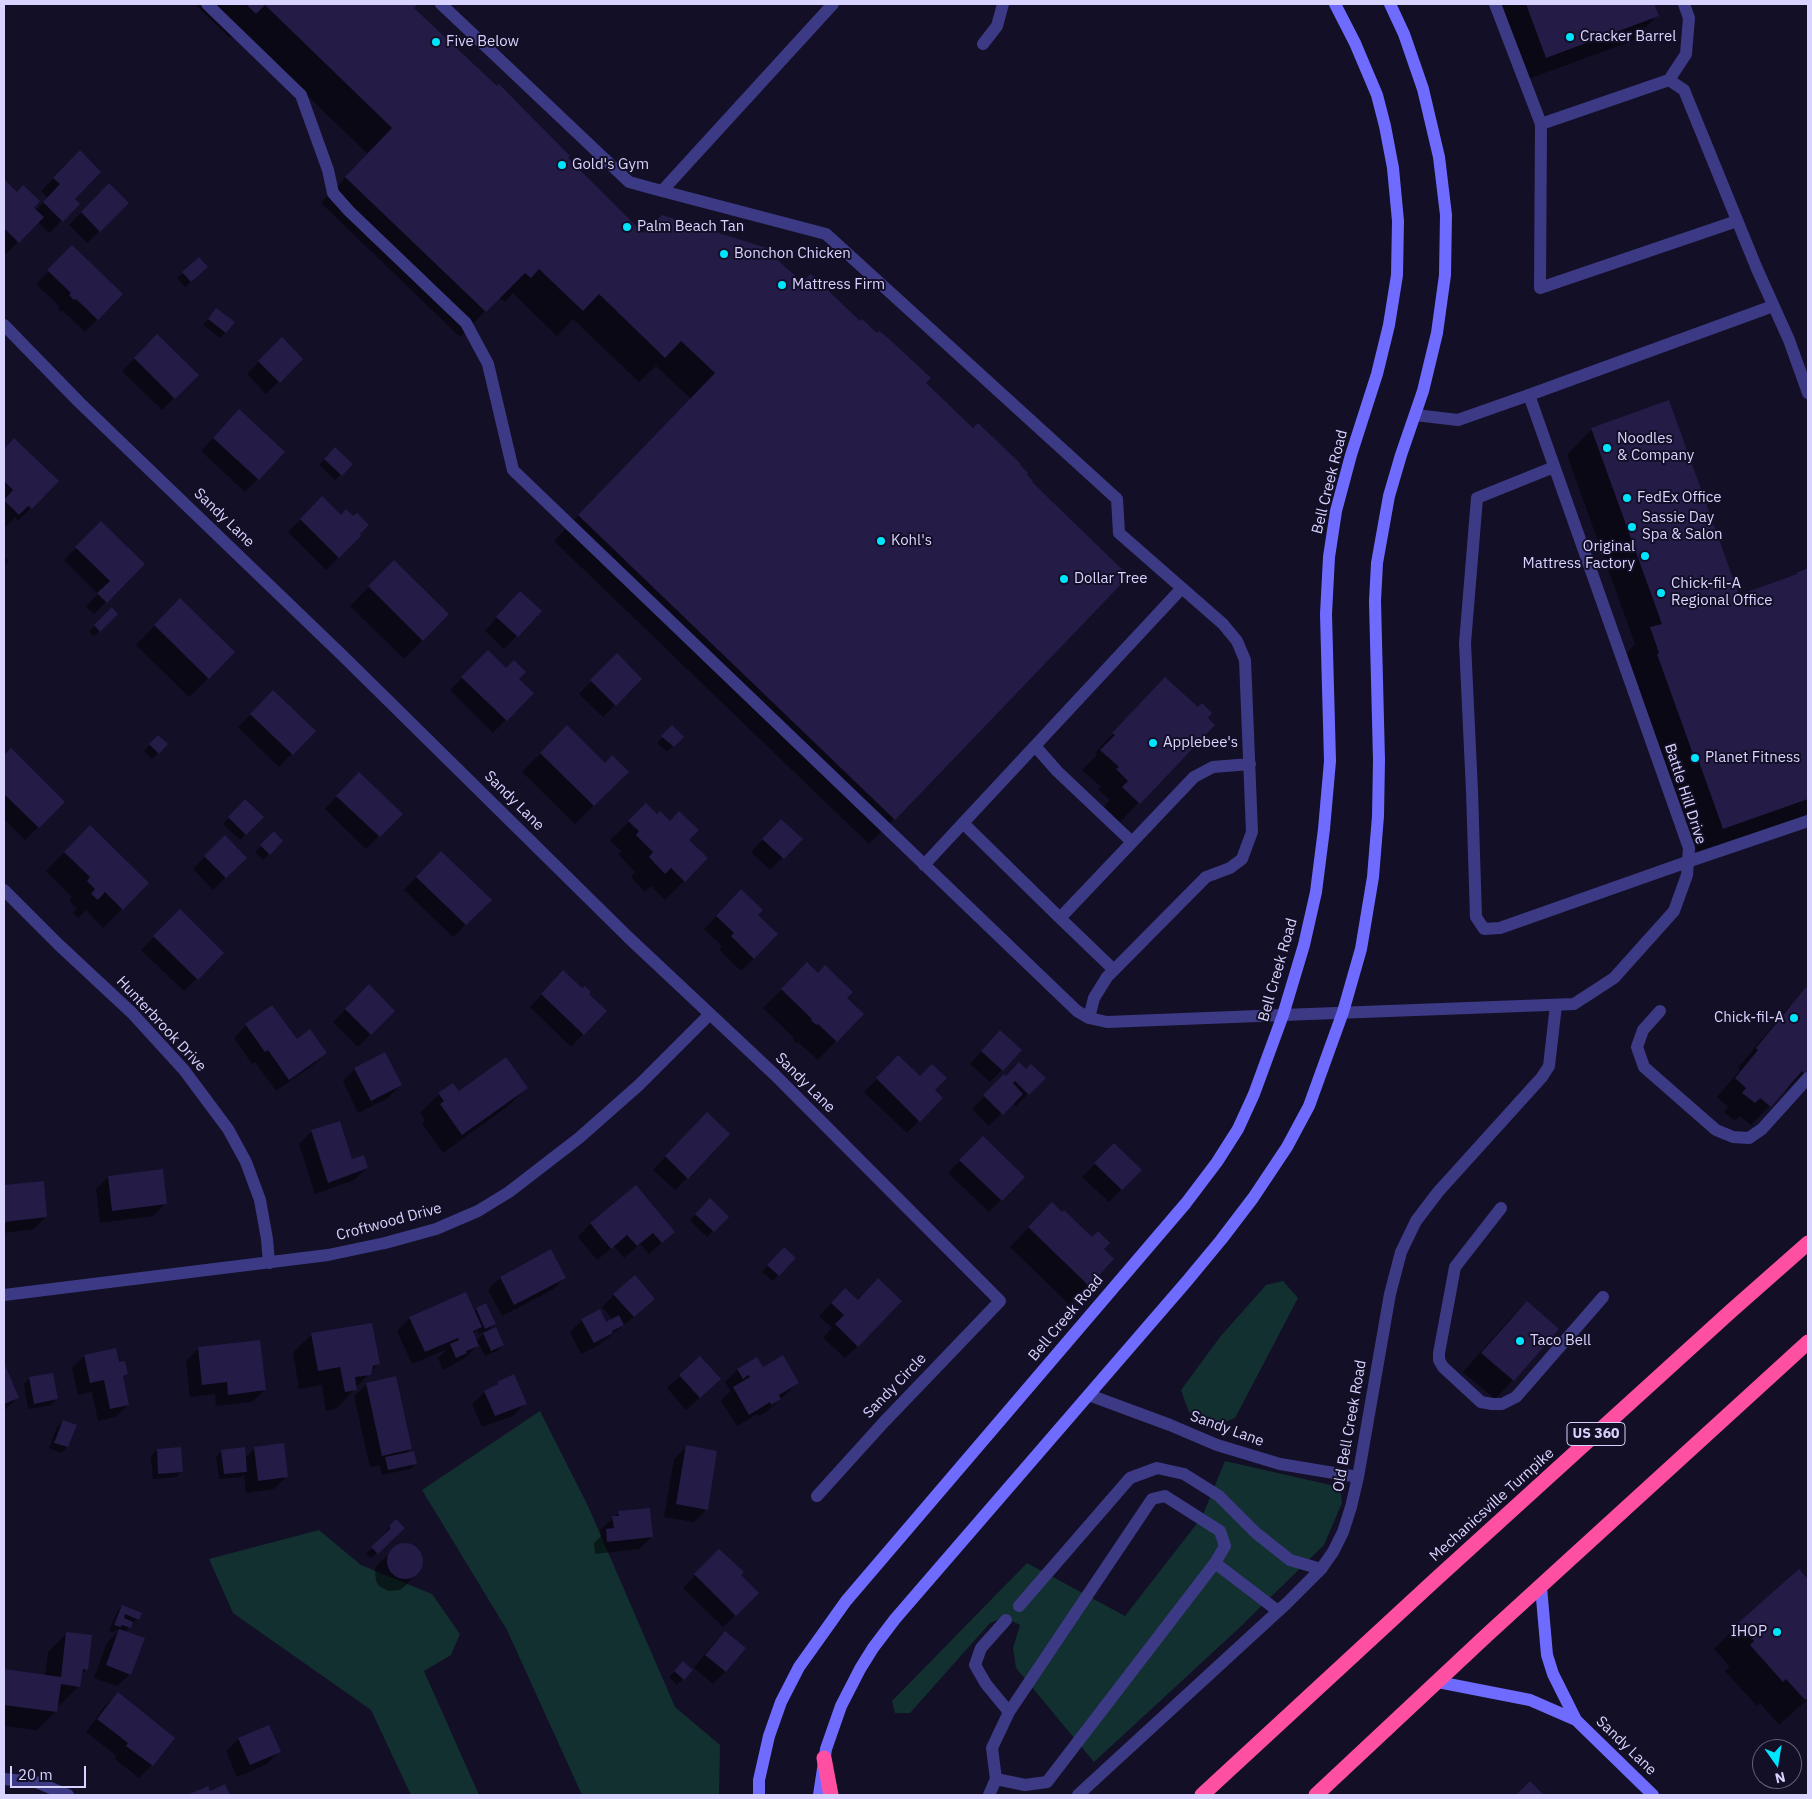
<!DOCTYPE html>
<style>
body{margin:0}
#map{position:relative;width:1812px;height:1799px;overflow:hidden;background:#130f26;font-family:"IBM Plex Sans",sans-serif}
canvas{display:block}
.frame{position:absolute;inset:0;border:5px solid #d9d4ff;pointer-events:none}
.north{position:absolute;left:1752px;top:1739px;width:50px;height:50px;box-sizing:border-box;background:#130f26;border:1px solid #625e7d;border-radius:50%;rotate:167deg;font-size:14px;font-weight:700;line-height:20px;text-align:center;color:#d9d4ff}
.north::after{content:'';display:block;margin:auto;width:18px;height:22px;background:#00e5ff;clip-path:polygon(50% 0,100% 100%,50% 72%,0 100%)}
.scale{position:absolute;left:10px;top:1766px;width:76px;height:22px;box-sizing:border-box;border:2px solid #d9d4ff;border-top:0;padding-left:6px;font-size:15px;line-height:18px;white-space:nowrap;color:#d9d4ff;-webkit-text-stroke:4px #130f26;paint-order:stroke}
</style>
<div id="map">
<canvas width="1812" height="1799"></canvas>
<div class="frame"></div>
<div class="north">N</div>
<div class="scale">20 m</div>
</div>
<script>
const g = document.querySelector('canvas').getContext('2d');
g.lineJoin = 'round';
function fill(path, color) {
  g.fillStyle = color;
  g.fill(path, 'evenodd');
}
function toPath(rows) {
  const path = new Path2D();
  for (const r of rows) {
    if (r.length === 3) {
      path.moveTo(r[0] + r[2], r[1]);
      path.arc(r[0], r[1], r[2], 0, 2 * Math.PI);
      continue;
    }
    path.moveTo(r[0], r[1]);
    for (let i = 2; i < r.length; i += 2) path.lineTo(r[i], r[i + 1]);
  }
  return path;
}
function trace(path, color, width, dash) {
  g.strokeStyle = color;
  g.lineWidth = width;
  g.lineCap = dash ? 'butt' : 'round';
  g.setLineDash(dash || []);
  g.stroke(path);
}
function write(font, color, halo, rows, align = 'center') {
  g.font = font + ' "IBM Plex Sans",sans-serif';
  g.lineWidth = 4;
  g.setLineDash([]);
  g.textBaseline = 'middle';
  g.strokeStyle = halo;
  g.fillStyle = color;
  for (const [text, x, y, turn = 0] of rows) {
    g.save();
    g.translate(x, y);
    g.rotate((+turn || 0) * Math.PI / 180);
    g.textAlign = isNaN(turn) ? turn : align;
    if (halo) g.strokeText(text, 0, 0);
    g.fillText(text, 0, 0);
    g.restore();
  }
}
const green = toPath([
 [1283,1281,1298,1298,1235,1418,1220,1424,1189,1412,1181,1390,1220,1337,1266,1285],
 [540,1411,588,1506,675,1707,720,1745,719,1795,582,1795,507,1630,422,1490],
 [1225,1461,1335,1486,1341,1493,1342,1503,1324,1545,1237,1630,1094,1762,1016,1668,1013,1648,1020,1625,1004,1617,990,1623,910,1713,895,1713,892,1701,1027,1563,1125,1616,1202,1517],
 [319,1530,361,1565,432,1594,460,1634,451,1655,424,1671,479,1795,411,1795,371,1710,233,1613,209,1559]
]);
const shadow = toPath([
 [195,4,413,4,415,5,412,8,643,235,768,253,802,284,924,383,894,819,869,844,554,541,691,399,656,366,639,382,573,319,557,336,513,293,505,302,499,297,460,337,321,203,368,154,239,30,230,38],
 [1492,4,1653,4,1657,16,1632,41,1520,82],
 [80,152,73,199,78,204,49,233,38,222,6,254,4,252,4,181,35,211,48,198,41,191],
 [109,185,128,203,87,243,69,225],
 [72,247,121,294,85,332,62,310,61,312,58,309,59,306,36,284],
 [183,273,200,273,185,287,177,278],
 [217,309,226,332,220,338,203,325],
 [157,336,197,375,162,410,122,371],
 [282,339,301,359,266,394,247,374],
 [227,423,283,452,245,492,201,451],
 [1592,429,1739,597,1808,570,1808,814,1698,854,1626,654,1635,644,1567,455],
 [14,440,57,481,18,521,15,517,6,527,4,524,4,450],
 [335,449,351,464,335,480,319,465],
 [322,498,341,516,353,518,360,536,326,570,288,532],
 [101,522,144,564,94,614,86,607,98,594,64,560],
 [4,556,9,561,4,566],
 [394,561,448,614,404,659,350,606],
 [180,600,208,678,189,697,136,645],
 [508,605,540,611,504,649,485,631],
 [112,609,117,614,94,636,89,632],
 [488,652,532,693,493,733,450,690],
 [617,655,641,679,603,717,579,694],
 [273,692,314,731,279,767,238,727],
 [1146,698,1206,718,1213,725,1120,822,1104,807,1110,800,1098,789,1101,787,1082,770,1097,755,1095,753],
 [567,727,605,765,627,772,575,824,522,772],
 [672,727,682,737,667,752,657,743],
 [158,736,166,744,152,759,144,751],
 [11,750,63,802,25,840,4,819,4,757],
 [359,773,401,814,366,849,325,809],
 [245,801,262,817,240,840,223,824],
 [646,805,657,815,670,823,706,858,665,900,651,886,645,892,631,877,635,872,618,854,621,851,610,840],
 [90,826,148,883,103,928,86,910,78,918,73,913,77,909,69,900,72,897,46,871],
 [274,833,282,841,263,860,255,852],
 [769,833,801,839,770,870,751,852],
 [225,837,245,858,213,890,193,869],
 [441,852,490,900,453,937,404,890],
 [729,903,756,915,754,958,741,971,719,949,722,946,704,929],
 [180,911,222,953,184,991,141,950],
 [563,972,587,994,583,1034,571,1047,530,1007],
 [788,983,845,998,836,1041,818,1060,798,1042,796,1043,793,1040,794,1038,763,1008],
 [369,986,393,1011,358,1047,333,1022],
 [1807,989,1808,990,1808,1068,1785,1092,1784,1090,1751,1125,1740,1116,1735,1121,1724,1112,1728,1107,1717,1097,1740,1070,1738,1068,1788,1008],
 [246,1025,296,1041,325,1053,313,1065,276,1091,255,1062,252,1064,234,1038],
 [988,1044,1002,1070,990,1082,970,1064],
 [898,1057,941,1098,907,1133,864,1092],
 [355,1069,400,1085,388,1098,358,1113,343,1081],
 [1026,1071,1044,1078,1016,1106,1012,1103,989,1126,972,1109,1004,1076,1006,1077],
 [527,1087,508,1106,443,1153,422,1124,425,1120,420,1113,439,1094],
 [694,1126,687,1178,675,1190,653,1170],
 [312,1131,351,1161,367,1168,354,1180,315,1194,299,1144],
 [983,1137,1023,1177,989,1212,948,1173],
 [1114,1145,1140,1170,1109,1202,1082,1177],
 [108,1177,166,1203,153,1216,100,1223,96,1189],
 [42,1182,46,1217,34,1229,4,1233,4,1187],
 [636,1187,673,1232,649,1254,640,1244,624,1258,614,1246,597,1260,578,1237,590,1224],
 [710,1200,727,1217,707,1237,690,1220],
 [1033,1223,1102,1249,1088,1285,1069,1304,1010,1247],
 [784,1249,794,1258,773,1281,762,1272],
 [551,1251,564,1278,552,1290,502,1316,488,1290,500,1278],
 [845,1289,857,1301,858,1346,845,1358,823,1338,832,1328,819,1316],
 [614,1295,641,1311,599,1345,581,1354,570,1332,582,1320,606,1324,613,1320,602,1307],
 [1527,1302,1513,1380,1495,1399,1463,1372,1508,1321],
 [477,1309,494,1324,486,1333,503,1345,497,1351,485,1356,479,1344,465,1358,443,1370,438,1358,447,1349,412,1364,397,1331,410,1318,474,1312],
 [477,1330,479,1334,486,1331,476,1341,473,1334],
 [312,1334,378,1364,337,1408,326,1411,322,1385,299,1389,293,1353],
 [198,1349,265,1389,252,1402,216,1406,215,1394,190,1397,186,1361],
 [84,1356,118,1364,127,1374,122,1378,128,1405,115,1417,98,1421,92,1392,78,1395,72,1368],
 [700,1358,707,1391,686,1410,667,1388],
 [5,1366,17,1398,4,1411,4,1367],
 [762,1369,798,1383,767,1411,759,1416,757,1414,737,1426,721,1401,731,1391,725,1382,737,1370],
 [30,1378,57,1399,51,1405,28,1409,24,1384],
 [498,1383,525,1403,513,1416,482,1427,472,1404,485,1392,492,1389],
 [367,1384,411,1448,405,1454,416,1464,410,1469,382,1475,380,1465,370,1467,354,1396],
 [63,1421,67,1447,61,1453,49,1448,57,1427],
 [686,1447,707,1509,694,1522,664,1517,674,1459],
 [255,1448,287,1476,274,1489,246,1493,244,1474,240,1477,219,1479,216,1457,222,1451,245,1458],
 [157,1450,182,1471,176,1477,153,1479,151,1456],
 [619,1513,652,1537,639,1549,595,1554,594,1543,601,1536,600,1530],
 [396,1521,403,1528,371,1558,366,1554,386,1534,384,1533],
 [399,1545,411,1545,419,1552,422,1563,418,1573,405,1586,400,1590,388,1591,379,1586,376,1581,375,1570,377,1565],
 [719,1551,739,1575,757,1593,723,1627,683,1588],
 [1799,1571,1808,1581,1808,1699,1779,1725,1760,1703,1757,1706,1725,1671,1730,1667,1714,1649,1739,1624],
 [122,1606,138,1619,131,1624,125,1632,130,1674,117,1686,94,1678,107,1643,119,1631,116,1630,114,1632,109,1631,117,1612],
 [725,1632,726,1671,713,1684,694,1668,712,1645],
 [67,1633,86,1669,81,1675,79,1686,60,1705,57,1705,56,1711,37,1730,4,1726,4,1671,45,1676,48,1652],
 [677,1669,683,1679,677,1685,669,1677],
 [118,1694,173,1738,152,1765,139,1778,115,1759,117,1756,86,1732,105,1706],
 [239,1739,279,1752,267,1764,237,1777,226,1751]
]);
const building = toPath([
 [246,4,415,4,417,5,414,8,497,86,499,84,570,156,568,158,643,233,662,215,770,249,770,253,802,282,811,274,860,321,862,319,877,333,879,331,888,338,931,378,926,383,973,428,978,423,1021,464,1020,465,1028,473,1027,475,1033,481,1032,482,1129,576,895,820,578,515,715,373,681,341,665,358,599,294,583,311,539,269,531,278,525,273,486,312,345,177,392,128,265,5,256,14],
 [1526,4,1654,4,1659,16,1546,58],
 [80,150,101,172,75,199,80,204,63,222,43,202,60,184,53,178],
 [4,179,17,192,23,185,40,201,34,208,44,217,19,243,4,228],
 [109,183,129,203,100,232,81,212],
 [72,245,123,294,98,320,76,299,74,300,69,295,71,293,47,270],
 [199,257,208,267,191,282,182,272],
 [216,308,235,322,226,333,208,319],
 [157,334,199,375,175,399,134,358],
 [282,337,303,359,280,383,258,361],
 [1669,400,1739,595,1797,574,1796,573,1808,568,1808,799,1723,829,1697,756,1694,757,1657,654,1659,653,1650,627,1662,624,1591,428],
 [239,409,285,452,259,480,213,438],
 [14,438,59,481,32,509,28,506,19,515,4,500,13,490,4,481,4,449],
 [335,447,353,464,342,476,324,459],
 [322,496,341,515,346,509,353,516,357,513,369,525,360,534,361,536,339,558,300,519],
 [101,521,145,564,107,603,97,593,110,581,75,547],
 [394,560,449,614,423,641,368,586],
 [520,591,542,611,518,637,496,617],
 [180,598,235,652,209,679,154,625],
 [112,607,118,614,100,632,94,625],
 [488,650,506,668,514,660,526,672,519,679,534,693,507,721,461,677],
 [617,653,642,679,616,706,590,680],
 [1165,677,1198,707,1202,703,1212,713,1208,718,1215,725,1140,804,1122,787,1128,781,1116,769,1119,767,1100,750,1115,735,1112,733],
 [273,690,316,731,293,755,250,714],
 [567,725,605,763,612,755,629,772,594,806,540,753],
 [672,725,684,737,674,747,661,736],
 [158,735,168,744,159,754,149,744],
 [11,748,65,802,39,828,4,794,4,755],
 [359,772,403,814,380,837,336,796],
 [245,799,264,817,246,835,228,817],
 [646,803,657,814,660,811,670,821,679,811,699,830,689,840,708,858,685,882,671,868,665,874,649,857,653,852,636,835,639,831,628,821],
 [781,819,803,839,784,859,762,839],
 [90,825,149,883,123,910,105,892,98,900,91,894,95,889,87,881,90,877,64,852],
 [274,831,283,841,270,855,260,845],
 [225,835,247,858,226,878,204,856],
 [441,851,492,900,466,925,416,877],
 [741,889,763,910,758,915,778,934,754,959,731,936,734,933,716,916],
 [180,909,224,953,198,980,153,936],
 [807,962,818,973,825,965,853,992,847,998,864,1014,837,1042,818,1024,816,1025,811,1020,812,1019,781,989],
 [563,970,582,988,585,986,591,992,589,994,607,1011,584,1035,541,994],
 [369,984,395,1011,371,1035,345,1009],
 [1806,987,1808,989,1808,1070,1805,1074,1802,1071,1771,1107,1760,1098,1755,1103,1742,1093,1746,1088,1735,1078,1758,1050,1756,1048],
 [272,1005,297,1039,310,1029,327,1053,289,1080,268,1050,265,1052,245,1024],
 [1000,1030,1022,1050,1003,1071,981,1051],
 [385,1052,402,1085,371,1101,354,1068],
 [898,1055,920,1076,932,1064,947,1078,935,1090,943,1098,920,1122,876,1078],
 [506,1057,528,1088,462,1135,440,1104,444,1101,438,1093,453,1083,459,1091],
 [1019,1062,1026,1069,1031,1064,1046,1078,1029,1095,1015,1081,1013,1083,1023,1094,1003,1115,983,1095,1004,1074,1006,1076],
 [707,1112,730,1134,688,1179,665,1156],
 [340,1121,352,1159,364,1155,368,1168,328,1183,311,1130],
 [983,1136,1025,1177,1002,1201,959,1160],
 [1114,1143,1142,1170,1122,1190,1094,1163],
 [163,1169,167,1204,112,1211,108,1176],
 [44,1181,47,1217,4,1222,4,1185],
 [636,1185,675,1232,662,1243,653,1233,637,1246,627,1235,611,1249,590,1223],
 [710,1198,729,1217,714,1232,695,1214],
 [1052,1202,1062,1212,1064,1210,1092,1237,1098,1231,1110,1243,1104,1249,1114,1259,1089,1286,1028,1227],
 [784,1247,796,1258,779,1276,767,1265],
 [551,1249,566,1278,514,1305,500,1277],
 [635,1275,655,1299,634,1317,613,1294],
 [878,1278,902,1301,858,1347,835,1324,844,1315,831,1303,845,1288,858,1300],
 [466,1292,482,1327,473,1331,479,1346,466,1351,467,1353,456,1358,450,1344,459,1340,458,1338,425,1352,409,1317],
 [1527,1301,1559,1329,1514,1381,1481,1353],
 [486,1303,496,1324,485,1329,476,1308],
 [600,1309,606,1322,619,1315,624,1325,612,1331,613,1333,594,1343,581,1319],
 [372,1323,380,1364,373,1366,371,1375,355,1377,357,1390,345,1392,340,1367,318,1371,311,1333],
 [496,1327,504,1345,491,1351,483,1333],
 [260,1340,266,1390,228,1395,227,1382,202,1385,198,1347],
 [116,1348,119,1362,125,1361,128,1374,123,1376,129,1405,110,1409,104,1380,90,1383,84,1355],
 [783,1355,799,1383,779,1395,781,1399,771,1405,770,1402,749,1415,733,1387,750,1377,748,1375,743,1379,737,1369,757,1357,763,1367],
 [700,1356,721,1379,700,1398,679,1375],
 [4,1365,5,1365,19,1398,4,1404],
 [53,1373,58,1399,34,1404,29,1377],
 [514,1374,527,1404,495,1416,484,1391,498,1384,497,1382],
 [396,1376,412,1449,382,1456,366,1383],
 [63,1420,77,1425,68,1447,54,1443],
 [284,1443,288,1477,258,1481,254,1447],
 [686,1445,717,1451,708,1510,676,1504],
 [181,1447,183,1472,158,1474,157,1449],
 [245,1447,247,1472,224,1474,221,1450],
 [414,1451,417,1464,388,1470,385,1457],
 [650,1508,653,1537,607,1542,606,1529,614,1528,612,1516,619,1516,618,1511],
 [396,1519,405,1528,378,1554,371,1547,391,1528,389,1526],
 [405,1561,18],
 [719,1549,744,1572,741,1575,759,1593,736,1616,694,1574],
 [1799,1569,1808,1579,1808,1698,1805,1700,1786,1679,1783,1682,1750,1645,1754,1641,1738,1623],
 [122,1605,142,1613,139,1620,125,1614,124,1618,133,1622,131,1628,122,1625,121,1627,114,1625],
 [119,1629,145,1638,131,1675,106,1665],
 [725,1631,746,1648,726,1672,705,1655],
 [66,1632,92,1635,88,1670,83,1669,80,1687,61,1684,57,1712,4,1705,4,1669,61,1677],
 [683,1661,693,1670,684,1680,674,1671],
 [118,1692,175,1738,153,1766,126,1746,128,1743,97,1719],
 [269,1725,281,1752,250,1765,238,1738],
 [1530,1781,1544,1795,1516,1795],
 [225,1784,230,1795,187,1795,208,1786,210,1791]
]);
const lane = toPath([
 [207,4,301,95,328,170,333,193,349,211,466,323,488,364,513,470,1077,1011,1089,1018,1107,1022,1283,1015],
 [441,4,629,182,662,191,833,4],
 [1495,4,1541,124,1669,80,1686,54,1689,18,1684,4],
 [983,44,997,26,1003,4],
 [1669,80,1684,90,1757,269,1789,340,1808,393],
 [1541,124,1540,288,1737,221],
 [662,191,826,234,1117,499,1119,533,1223,624,1237,641,1245,660,1252,832,1242,859,1230,868,1206,877,1114,970,1107,977,1094,998,1089,1018],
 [1529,395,1773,306],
 [1554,467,1477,498,1465,643,1472,791,1476,917,1484,929,1500,928,1687,862,1808,821],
 [1035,746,1057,771,1132,842],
 [963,823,1060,918,1194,777,1213,767,1250,764],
 [924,865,1182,588],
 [1060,918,1114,970],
 [1660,1011,1643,1030,1637,1047,1644,1067,1716,1130,1733,1137,1749,1138,1762,1129,1808,1078],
 [1501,1208,1455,1267,1439,1353,1439,1360,1443,1367,1481,1402,1492,1404,1502,1404,1516,1397,1603,1297],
 [1215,1563,1278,1611],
 [1019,1606,1130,1478,1157,1468,1184,1474,1219,1496,1256,1533,1290,1560,1321,1569],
 [1006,1620,981,1648,975,1665,986,1684,1009,1712],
 [989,1795,996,1779,992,1748,1009,1712,1152,1499,1165,1496,1220,1531,1225,1546,1215,1563,1047,1782,1025,1785,996,1779]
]);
const street = toPath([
 [4,325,79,402,344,657,629,938,775,1075,1000,1301,884,1422,817,1496],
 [4,890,59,945,132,1013,184,1070,228,1129,246,1162,260,1200,267,1239,269,1263],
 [1283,1015,1574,1004,1614,978,1674,911,1687,875,1689,848,1529,395,1458,420,1415,415],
 [4,1295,328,1255,385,1243,436,1229,478,1211,509,1192,579,1138,639,1085,710,1014],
 [1089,1395,1170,1425,1217,1445,1280,1464,1358,1477],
 [4,1779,36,1782,68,1795],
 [1078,1795,1287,1603,1321,1569,1333,1552,1343,1532,1351,1507,1358,1477,1390,1294,1401,1252,1416,1221,1438,1192,1542,1077,1549,1066,1556,1005]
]);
const secondary = toPath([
 [1541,1587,1547,1655,1553,1674,1576,1720,1653,1795],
 [1438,1682,1530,1700,1576,1720],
 [759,1795,759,1780,769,1736,781,1702,799,1667,846,1601,1186,1203,1217,1162,1238,1129,1254,1094,1283,1015,1304,945,1316,892,1324,829,1330,761,1326,614,1329,557,1336,511,1351,455,1377,374,1389,325,1397,275,1398,221,1393,168,1385,126,1377,95,1355,43,1335,4],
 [819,1795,826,1749,841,1706,860,1669,873,1648,895,1619,1187,1281,1221,1240,1253,1198,1287,1147,1309,1106,1343,1012,1361,949,1373,877,1378,816,1379,760,1375,601,1377,563,1389,496,1401,455,1423,391,1437,333,1445,275,1446,215,1439,157,1423,89,1404,34,1390,4]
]);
const highway = toPath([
 [824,1758,831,1795],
 [1202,1795,1435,1580,1731,1311,1808,1243],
 [1316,1795,1488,1634,1808,1342]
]);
const markers = [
 [1570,37,5,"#00e5ff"],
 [436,42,5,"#00e5ff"],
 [562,165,5,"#00e5ff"],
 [627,227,5,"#00e5ff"],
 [724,254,5,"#00e5ff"],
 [782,285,5,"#00e5ff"],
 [1607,448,5,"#00e5ff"],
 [1627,498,5,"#00e5ff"],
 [1632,527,5,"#00e5ff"],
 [881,541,5,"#00e5ff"],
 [1645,556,5,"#00e5ff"],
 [1064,579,5,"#00e5ff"],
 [1661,593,5,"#00e5ff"],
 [1153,743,5,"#00e5ff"],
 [1695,758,5,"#00e5ff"],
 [1794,1018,5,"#00e5ff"],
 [1520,1341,5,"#00e5ff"],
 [1777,1632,5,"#00e5ff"]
];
const shields = [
 [1596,1434,58]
];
const shieldNames = [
 ["US 360",1596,1434]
];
const poiNames = [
 ["Cracker Barrel",1580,37],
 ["Five Below",446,42],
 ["Gold's Gym",572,165],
 ["Palm Beach Tan",637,227],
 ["Bonchon Chicken",734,254],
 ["Mattress Firm",792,285],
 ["Noodles",1617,439],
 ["& Company",1617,456],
 ["FedEx Office",1637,498],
 ["Sassie Day",1642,518],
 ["Spa & Salon",1642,535],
 ["Kohl's",891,541],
 ["Original",1635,547,"right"],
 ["Mattress Factory",1635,564,"right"],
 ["Dollar Tree",1074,579],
 ["Chick-fil-A",1671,584],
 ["Regional Office",1671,601],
 ["Applebee's",1163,743],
 ["Planet Fitness",1705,758],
 ["Chick-fil-A",1784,1018,"right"],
 ["Taco Bell",1530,1341],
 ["IHOP",1767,1632,"right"]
];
const streetNames = [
 ["Bell Creek Road",1330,482,-76],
 ["Sandy Lane",224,518,44],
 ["Battle Hill Drive",1685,794,72],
 ["Sandy Lane",514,801,45],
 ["Bell Creek Road",1278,970,-74],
 ["Hunterbrook Drive",161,1024,47],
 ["Sandy Lane",805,1083,45],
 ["Croftwood Drive",389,1222,-15],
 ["Bell Creek Road",1066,1318,-50],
 ["Sandy Circle",895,1386,-46],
 ["Old Bell Creek Road",1350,1426,-80],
 ["Sandy Lane",1227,1429,20],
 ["Mechanicsville Turnpike",1492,1505,-42],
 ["Sandy Lane",1626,1746,44]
];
fill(green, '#12302f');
fill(shadow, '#0007');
fill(building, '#241b47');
trace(lane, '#3d3a85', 12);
trace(street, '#3d3a85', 12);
trace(secondary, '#6f6bff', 12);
trace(highway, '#ff4fa3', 15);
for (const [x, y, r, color] of markers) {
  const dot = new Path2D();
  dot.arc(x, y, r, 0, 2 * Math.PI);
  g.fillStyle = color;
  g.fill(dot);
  trace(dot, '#130f26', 2);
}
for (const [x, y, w] of shields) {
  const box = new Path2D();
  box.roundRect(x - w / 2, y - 11.5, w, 23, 4);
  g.fillStyle = '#130f26';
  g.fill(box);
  trace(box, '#d9d4ff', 1);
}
write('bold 14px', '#d9d4ff', null, shieldNames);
write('15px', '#d9d4ff', '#130f26', poiNames, 'left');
write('15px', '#d9d4ff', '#130f26', streetNames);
</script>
